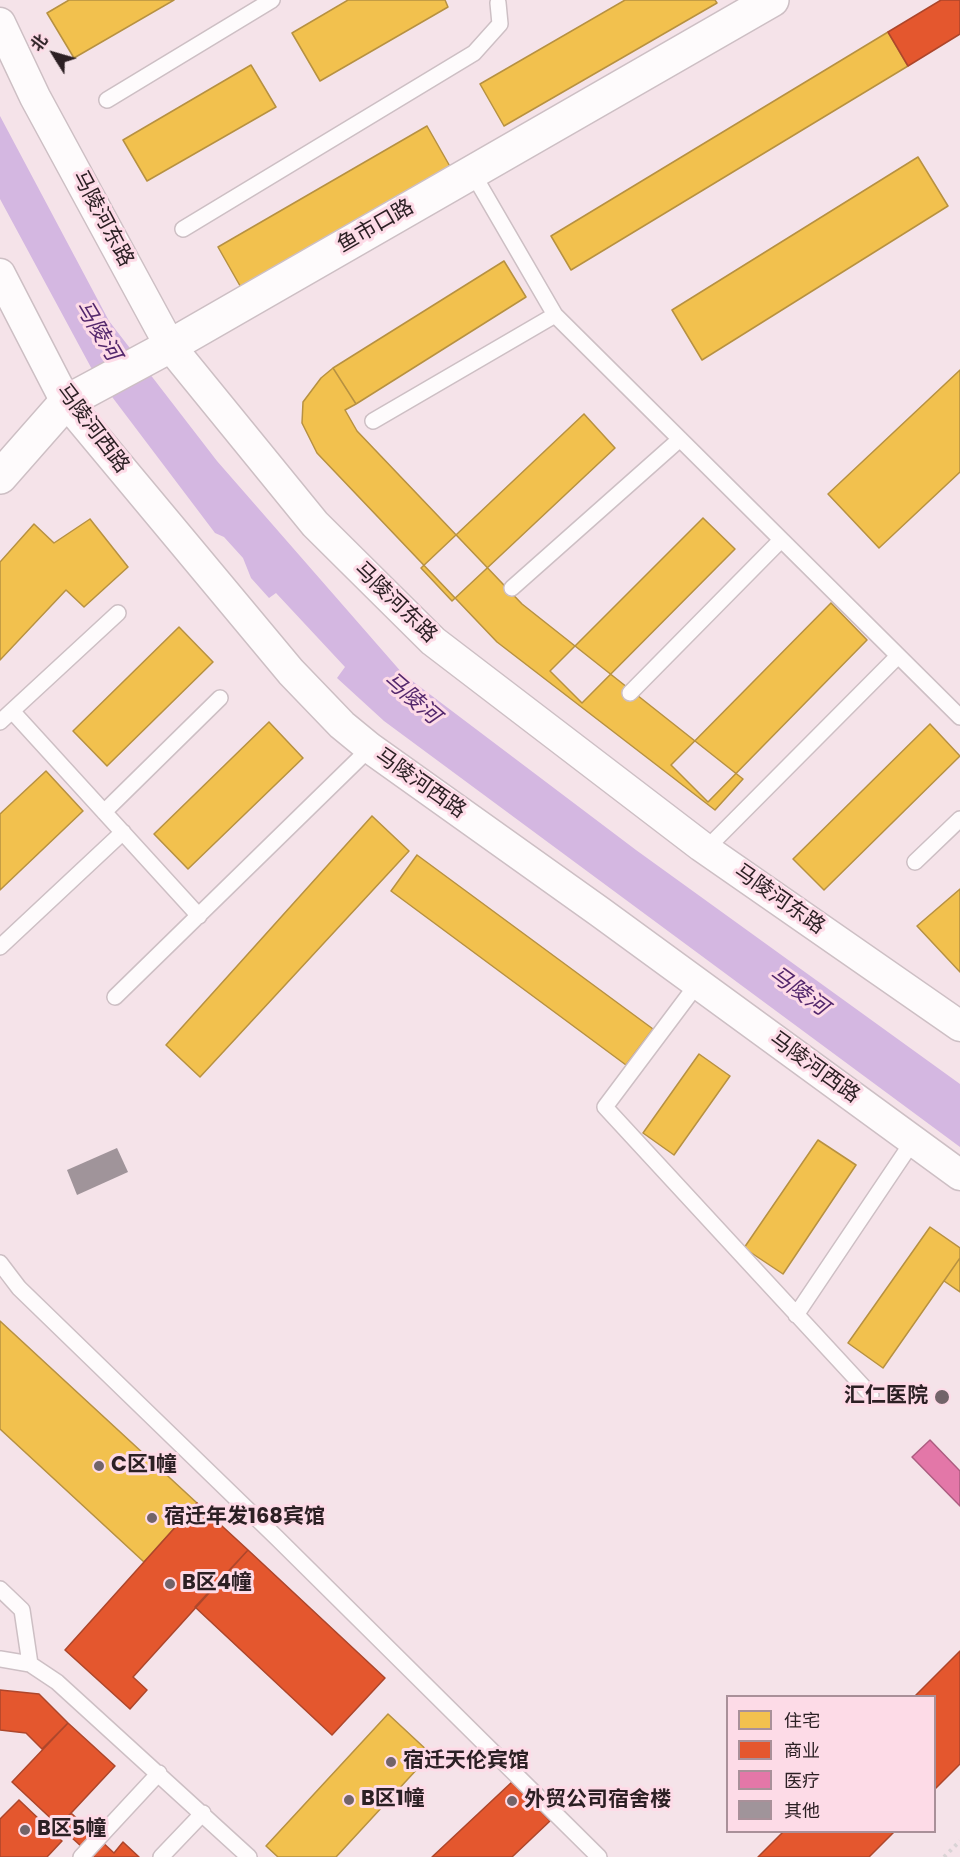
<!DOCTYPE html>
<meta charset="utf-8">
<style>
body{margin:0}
#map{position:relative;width:960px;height:1857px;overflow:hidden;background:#f5e3e9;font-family:Poppins,"Noto Sans SC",sans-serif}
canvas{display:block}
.legend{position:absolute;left:726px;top:1695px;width:210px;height:138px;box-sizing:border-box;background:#fddbe7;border:2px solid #a99099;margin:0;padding:8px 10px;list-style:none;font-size:18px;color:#2c2024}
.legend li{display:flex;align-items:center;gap:12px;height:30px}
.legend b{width:30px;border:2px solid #a99099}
.north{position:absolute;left:24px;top:24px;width:60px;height:60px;-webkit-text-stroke:4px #fddbe7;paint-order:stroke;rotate:307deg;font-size:16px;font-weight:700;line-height:24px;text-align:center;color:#2c2024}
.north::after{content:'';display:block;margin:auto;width:21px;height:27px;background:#2c2024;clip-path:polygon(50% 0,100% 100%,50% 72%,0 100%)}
</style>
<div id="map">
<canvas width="960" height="1857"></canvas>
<ul class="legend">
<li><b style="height:16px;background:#f2c14e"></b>住宅</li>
<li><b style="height:16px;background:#e4572e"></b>商业</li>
<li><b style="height:16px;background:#e377a8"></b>医疗</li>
<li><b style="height:16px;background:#a0949a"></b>其他</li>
</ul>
<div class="north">北</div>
</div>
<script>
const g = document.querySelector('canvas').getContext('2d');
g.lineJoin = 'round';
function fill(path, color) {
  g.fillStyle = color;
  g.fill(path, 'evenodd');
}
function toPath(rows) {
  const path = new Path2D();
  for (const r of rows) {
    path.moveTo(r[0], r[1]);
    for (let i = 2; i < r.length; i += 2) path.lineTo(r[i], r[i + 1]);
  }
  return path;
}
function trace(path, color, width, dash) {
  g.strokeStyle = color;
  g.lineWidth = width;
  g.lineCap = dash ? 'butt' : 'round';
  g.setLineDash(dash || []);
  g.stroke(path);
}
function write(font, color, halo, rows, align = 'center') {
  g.font = font + ' Poppins,"Noto Sans SC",sans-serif';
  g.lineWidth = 6;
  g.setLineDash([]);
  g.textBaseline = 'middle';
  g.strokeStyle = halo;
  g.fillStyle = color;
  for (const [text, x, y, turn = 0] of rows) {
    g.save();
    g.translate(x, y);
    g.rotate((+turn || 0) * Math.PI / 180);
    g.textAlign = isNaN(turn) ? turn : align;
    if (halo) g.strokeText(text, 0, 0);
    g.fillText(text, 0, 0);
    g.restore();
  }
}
const water = toPath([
 [0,116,109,321,217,461,403,674,636,850,960,1084,960,1147,384,721,337,678,345,667,276,593,269,598,251,578,243,558,224,537,215,533,94,373,0,199]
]);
const homes = toPath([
 [69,0,174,0,74,58,47,13,69,0],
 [348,0,445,0,448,7,320,81,292,33,348,0],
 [625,0,715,0,717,3,504,126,480,84,625,0],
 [888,32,908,66,571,270,551,236,888,32],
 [251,65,276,107,147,181,123,140,251,65],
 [427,126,452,170,243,291,218,247,427,126],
 [918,157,948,206,702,360,672,310,918,157],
 [504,261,526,297,356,404,333,368,504,261],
 [333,368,356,404,345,410,357,431,522,604,743,779,715,810,497,642,317,453,302,423,303,402,321,378,333,368],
 [960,370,960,472,879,548,828,494,960,370],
 [584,414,615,448,452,601,421,568,584,414],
 [703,518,735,549,582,703,550,671,703,518],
 [90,519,128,567,84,607,66,590,0,660,0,562,34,524,54,543,90,519],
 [831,603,867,640,708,802,671,765,831,603],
 [179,627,213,662,107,766,73,731,179,627],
 [269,722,303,758,188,869,154,834,269,722],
 [930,724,960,756,824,890,793,859,930,724],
 [46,771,83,811,0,890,0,814,46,771],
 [372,816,409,851,200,1077,166,1045,372,816],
 [417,855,653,1029,626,1065,391,891,417,855],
 [960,889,960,972,917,926,960,889],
 [699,1054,730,1076,674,1155,643,1133,699,1054],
 [818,1140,856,1165,783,1274,744,1248,818,1140],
 [930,1227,960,1248,960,1258,883,1368,848,1343,930,1227],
 [960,1258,960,1292,944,1281,960,1258],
 [0,1321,197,1503,144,1562,0,1429,0,1321],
 [388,1714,431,1754,336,1857,278,1857,266,1846,388,1714]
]);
const shops = toPath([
 [941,0,960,0,960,34,908,66,888,32,941,0],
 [197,1503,248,1550,133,1677,147,1690,130,1709,65,1650,197,1503],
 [248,1550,385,1678,332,1735,195,1607,248,1550],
 [960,1651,960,1764,934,1790,934,1696,915,1696,960,1651],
 [0,1690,39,1694,68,1723,42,1749,26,1733,0,1730,0,1690],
 [68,1723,115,1766,59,1826,12,1782,68,1723],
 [513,1781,550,1821,512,1857,432,1857,513,1781],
 [19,1800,62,1841,47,1857,0,1857,0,1819,19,1800],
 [71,1813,114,1853,123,1842,139,1857,93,1857,59,1826,71,1813],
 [783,1832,894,1832,869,1857,758,1857,783,1832]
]);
const health = toPath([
 [930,1440,960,1471,960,1506,912,1457,930,1440]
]);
const building = toPath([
 [117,1148,128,1172,77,1195,67,1170]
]);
const path = toPath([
 [944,1857,960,1841]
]);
const lane = toPath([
 [107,100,272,0],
 [472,172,555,315,960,717],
 [183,229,474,53,500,24,498,3],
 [373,421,555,315],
 [512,588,680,439],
 [630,693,781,540],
 [12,711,199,916],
 [0,722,118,613],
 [104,812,220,698],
 [706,849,898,656],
 [915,862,960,819],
 [0,947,123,832],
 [698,983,605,1107,871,1395],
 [115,997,370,748],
 [0,1263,19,1288,277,1538,599,1857],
 [796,1315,913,1141],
 [0,1589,22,1610,30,1664],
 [0,1659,30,1664,57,1682,249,1857],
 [81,1857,159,1773],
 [161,1857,203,1813]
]);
const street = toPath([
 [0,23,35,97,170,346,315,524,433,641,701,846,960,1026],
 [0,274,66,402,291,672,342,725,370,748,600,912,960,1175]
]);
const secondary = toPath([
 [0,477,66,402,170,346,772,0]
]);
const markers = [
 [942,1397,8,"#726469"],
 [99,1466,6,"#726469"],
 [152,1518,6,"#726469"],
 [170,1584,6,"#726469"],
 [391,1762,6,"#726469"],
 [349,1800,6,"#726469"],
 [512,1801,6,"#726469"],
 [25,1830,6,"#726469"]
];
const streetNames = [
 ["马陵河东路",102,219,62],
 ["鱼市口路",376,227,-30],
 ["马陵河西路",92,429,53],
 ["马陵河东路",395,603,44],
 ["马陵河西路",420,784,35],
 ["马陵河东路",779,900,35],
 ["马陵河西路",814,1068,36]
];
const poiNames = [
 ["汇仁医院",928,1397,"right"],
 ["C区1幢",111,1466],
 ["宿迁年发168宾馆",164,1518],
 ["B区4幢",182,1584],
 ["宿迁天伦宾馆",403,1762],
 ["B区1幢",361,1800],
 ["外贸公司宿舍楼",524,1801],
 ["B区5幢",37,1830]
];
const waterNames = [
 ["马陵河",97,331,59],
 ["马陵河",411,699,41],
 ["马陵河",798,992,36]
];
fill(water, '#d4b7e1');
fill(homes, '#f2c14e');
trace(homes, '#b79141', 1.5);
fill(shops, '#e4572e');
trace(shops, '#ad462b', 1.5);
fill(health, '#e377a8');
trace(health, '#ac5d80', 1.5);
fill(building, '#a0949a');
trace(lane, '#cdbfc4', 18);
trace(street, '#cdbfc4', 33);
trace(secondary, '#cdbfc4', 36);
trace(path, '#d9d3d5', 4, [3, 4.5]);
trace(lane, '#fefbfc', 15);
trace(street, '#fefbfc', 30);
trace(secondary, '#fefbfc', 33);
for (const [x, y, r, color] of markers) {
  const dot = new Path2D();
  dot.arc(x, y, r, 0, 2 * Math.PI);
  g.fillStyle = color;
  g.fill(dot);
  trace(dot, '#fddbe7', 2);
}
write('21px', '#2c2024', '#fddbe7', streetNames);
write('bold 21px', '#2c2024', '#fddbe7', poiNames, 'left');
write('italic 22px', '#53276c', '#fddbe7', waterNames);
</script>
